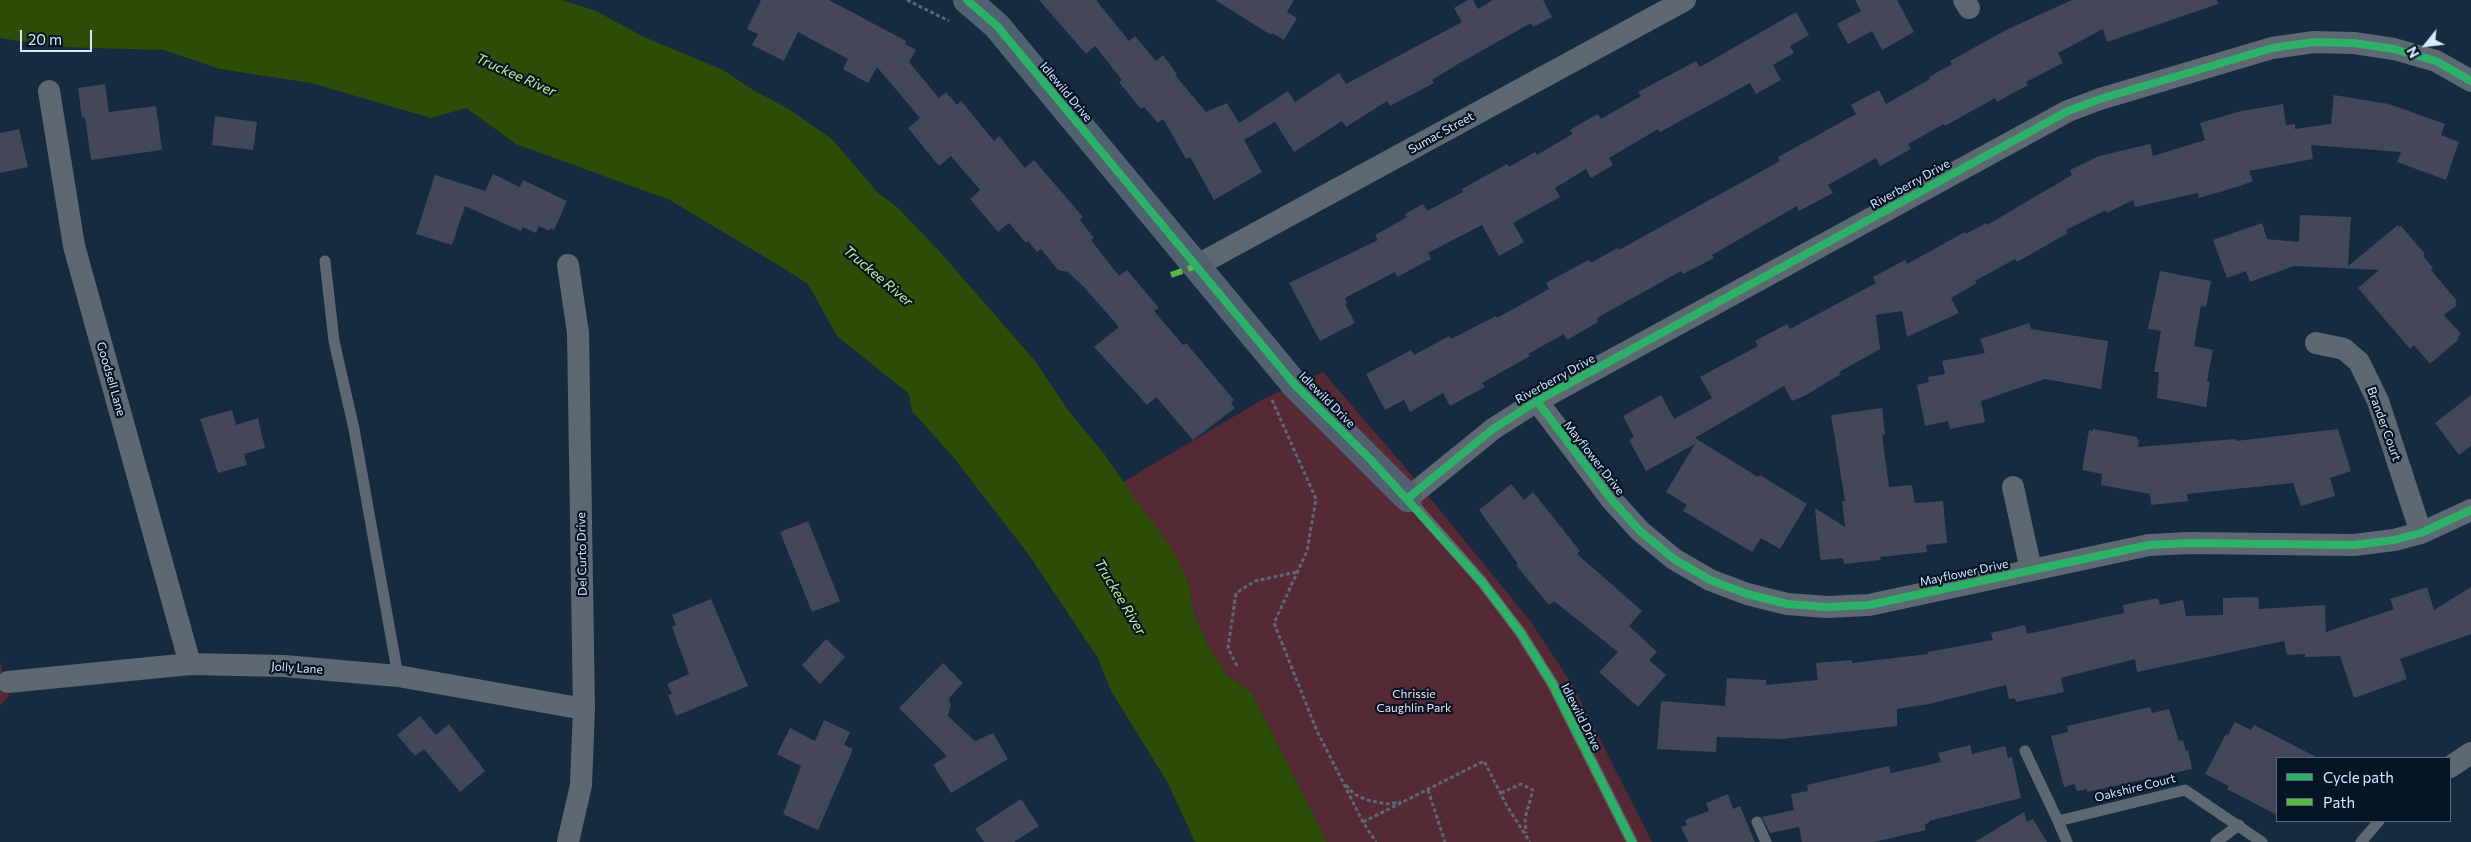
<!DOCTYPE html>
<style>
body{margin:0}
#map{position:relative;width:2471px;height:842px;overflow:hidden;background:#162b40;font-family:Commissioner,sans-serif}
canvas{display:block}
.legend{position:absolute;left:2276px;top:757px;width:175px;height:65px;box-sizing:border-box;background:#061525;border:1px solid #5a6a7b;margin:0;padding:6px 9px;list-style:none;font-size:15px;color:#d8e9fc}
.legend li{display:flex;align-items:center;gap:10px;height:25px}
.legend b{width:25px;border:1px solid #5a6a7b}
.north{position:absolute;left:2401px;top:20px;width:50px;height:50px;-webkit-text-stroke:4px #061525;paint-order:stroke;rotate:241deg;font-size:14px;font-weight:700;line-height:20px;text-align:center;color:#d8e9fc}
.north::after{content:'';display:block;margin:auto;width:18px;height:22px;background:#d8e9fc;clip-path:polygon(50% 0,100% 100%,50% 72%,0 100%)}
.scale{position:absolute;left:20px;top:30px;width:72px;height:22px;box-sizing:border-box;border:2px solid #d8e9fc;border-top:0;padding-left:6px;font-size:15px;line-height:18px;white-space:nowrap;color:#d8e9fc;-webkit-text-stroke:4px #061525;paint-order:stroke}
</style>
<div id="map">
<canvas width="2471" height="842"></canvas>
<ul class="legend">
<li><b style="height:6px;background:#2db169"></b>Cycle path</li>
<li><b style="height:6px;background:#58b947"></b>Path</li>
</ul>
<div class="north">N</div>
<div class="scale">20 m</div>
</div>
<script>
const g = document.querySelector('canvas').getContext('2d');
g.lineJoin = 'round';
function fill(path, color) {
  g.fillStyle = color;
  g.fill(path, 'evenodd');
}
function toPath(rows) {
  const path = new Path2D();
  for (const r of rows) {
    path.moveTo(r[0], r[1]);
    for (let i = 2; i < r.length; i += 2) path.lineTo(r[i], r[i + 1]);
  }
  return path;
}
function trace(path, color, width, dash) {
  g.strokeStyle = color;
  g.lineWidth = width;
  g.lineCap = dash ? 'butt' : 'round';
  g.setLineDash(dash || []);
  g.stroke(path);
}
function write(font, color, halo, rows, align = 'center') {
  g.font = font + ' Commissioner,sans-serif';
  g.lineWidth = 4.5;
  g.setLineDash([]);
  g.textBaseline = 'middle';
  g.strokeStyle = halo;
  g.fillStyle = color;
  for (const [text, x, y, turn = 0] of rows) {
    g.save();
    g.translate(x, y);
    g.rotate((+turn || 0) * Math.PI / 180);
    g.textAlign = isNaN(turn) ? turn : align;
    if (halo) g.strokeText(text, 0, 0);
    g.fillText(text, 0, 0);
    g.restore();
  }
}
const green = toPath([
 [1323,372,1399,460,1531,622,1573,686,1652,842,1327,842,1252,693,1226,674,1210,649,1195,617,1188,581,1123,482,1265,398],
 [0,661,9,696,0,706]
]);
const water = toPath([
 [0,0,562,0,596,11,644,37,723,70,753,90,787,108,832,139,878,193,897,207,941,253,1035,361,1068,410,1105,455,1140,506,1170,545,1188,581,1195,617,1210,649,1226,674,1252,693,1327,842,1195,842,1168,783,1111,691,1098,658,1029,555,954,458,912,411,909,394,837,336,808,284,780,266,670,200,516,144,466,108,431,118,311,83,220,69,164,50,58,47,0,38]
]);
const building = toPath([
 [761,0,829,0,906,41,905,44,916,50,909,62,939,98,946,92,957,105,961,101,994,141,999,136,1025,168,1034,160,1083,217,1080,220,1094,238,1091,240,1119,276,1127,270,1159,308,1154,311,1183,345,1186,343,1234,400,1231,403,1235,408,1193,440,1156,397,1147,405,1094,347,1119,327,1083,286,1068,272,1058,270,1041,249,1037,252,1028,241,1026,243,1009,223,998,232,970,199,980,190,951,156,939,166,908,128,920,118,877,67,868,83,843,69,848,59,798,32,784,61,752,45,758,34,747,29],
 [1039,0,1096,0,1129,41,1135,36,1156,61,1163,55,1177,74,1175,75,1206,112,1227,103,1239,123,1288,91,1295,102,1339,73,1346,84,1462,22,1454,8,1468,0,1473,0,1478,9,1493,0,1543,0,1552,17,1533,27,1531,23,1458,64,1432,80,1434,83,1390,106,1387,101,1346,127,1342,121,1294,152,1275,122,1244,140,1262,172,1214,200,1190,157,1186,159,1163,119,1158,123,1144,107,1141,109,1119,82,1122,80,1095,46,1086,54],
 [1215,0,1294,0,1287,12,1297,18,1284,40,1272,33,1271,35],
 [1855,0,1897,0,1914,32,1882,50,1872,31,1848,44,1837,24,1861,11],
 [2072,0,2217,0,2218,4,2107,42,2103,29,2058,53,2063,63,2026,82,2028,85,1997,102,1995,98,1945,126,1944,124,1908,144,1911,149,1880,166,1876,158,1828,185,1833,193,1799,211,1797,206,1712,255,1714,258,1683,274,1681,271,1597,318,1598,322,1567,340,1564,334,1528,354,1530,356,1482,383,1485,387,1450,406,1443,393,1410,412,1404,400,1385,410,1366,374,1411,350,1414,355,1449,336,1451,339,1496,316,1497,318,1549,289,1546,283,1566,272,1589,260,1591,263,1617,248,1619,250,1780,161,1778,157,1856,114,1851,105,1879,90,1886,104,1930,79,1929,77,1952,64,1950,61,2008,29],
 [1796,12,1809,35,1790,46,1794,53,1773,65,1781,80,1756,94,1750,83,1660,132,1658,129,1609,158,1613,165,1591,178,1586,169,1555,188,1560,197,1513,223,1524,242,1499,256,1482,225,1428,253,1431,259,1397,277,1395,272,1345,298,1347,303,1345,304,1355,323,1320,341,1289,283,1378,240,1375,235,1407,217,1405,214,1423,204,1427,211,1463,192,1462,189,1507,164,1509,167,1535,152,1537,155,1572,134,1570,130,1592,117,1598,114,1601,119,1641,96,1638,92,1696,61,1700,67],
 [105,84,109,112,156,106,162,150,91,160,85,117,82,118,78,88],
 [2334,95,2389,104,2445,124,2441,135,2459,142,2446,180,2397,162,2401,152,2311,145,2313,159,2249,171,2253,181,2240,186,2199,198,2198,193,2135,207,2133,200,2107,213,2106,210,2066,230,2068,233,2017,262,2015,259,1975,281,1977,283,1951,298,1959,313,1907,337,1902,311,1876,315,1880,349,1839,372,1841,374,1806,395,1792,401,1784,386,1695,438,1758,477,1760,475,1807,504,1780,549,1761,538,1752,552,1683,511,1687,505,1666,492,1695,444,1646,471,1629,440,1634,437,1623,416,1661,395,1674,419,1712,398,1700,377,1758,346,1755,341,1787,324,1790,329,1876,283,1873,277,1905,260,1907,264,1965,232,1966,234,1986,223,1987,225,2072,175,2070,170,2099,156,2150,144,2153,156,2205,140,2200,123,2241,111,2283,104,2286,125,2295,124,2295,129,2331,124],
 [215,116,257,122,253,150,212,145],
 [19,129,28,167,0,173,0,133],
 [493,174,520,187,523,180,567,201,554,230,551,228,549,231,539,226,536,233,523,227,521,231,465,206,452,245,416,234,435,175,485,191],
 [2300,215,2351,217,2348,266,2398,225,2399,227,2401,226,2425,254,2423,256,2433,268,2431,270,2457,301,2455,303,2457,305,2444,315,2461,334,2457,338,2459,339,2430,364,2414,345,2410,349,2358,288,2379,270,2294,266,2250,282,2246,271,2227,278,2213,240,2262,223,2267,239,2299,242],
 [2160,271,2211,281,2206,307,2201,306,2194,346,2213,350,2207,381,2210,382,2206,407,2157,398,2159,372,2154,372,2161,331,2148,329],
 [2029,323,2031,329,2108,341,2101,389,2045,379,1981,401,1985,422,1950,429,1948,421,1925,426,1917,385,1929,382,1928,377,1945,374,1942,361,1985,353,1980,339],
 [2471,395,2471,446,2459,455,2435,423],
 [1882,408,1885,434,1882,435,1889,487,1912,485,1915,503,1943,501,1947,543,1926,545,1927,552,1880,557,1881,560,1844,564,1843,558,1822,560,1820,558,1815,508,1845,527,1842,501,1845,501,1831,415],
 [232,410,236,425,258,418,265,448,244,454,247,465,218,473,200,419],
 [2093,429,2137,437,2137,439,2139,440,2138,447,2236,439,2236,441,2338,429,2351,471,2330,478,2335,496,2301,506,2293,483,2187,494,2188,501,2151,505,2150,494,2101,485,2102,474,2082,470,2089,430,2093,431],
 [1511,484,1524,500,1533,492,1580,551,1577,554,1642,611,1629,626,1657,652,1649,660,1666,675,1638,707,1599,672,1618,652,1554,601,1549,605,1516,565,1518,564,1479,510],
 [808,521,840,601,812,612,780,532],
 [2427,587,2434,610,2471,587,2471,634,2400,659,2407,679,2354,698,2340,656,2305,657,2305,654,2287,655,2284,641,2137,672,2135,659,2061,678,2064,692,2016,702,2015,698,2009,699,2006,685,1929,704,1897,709,1897,726,1782,739,1717,737,1716,752,1657,749,1661,701,1725,706,1727,678,1766,680,1766,685,1818,680,1816,663,1852,660,1852,663,1928,654,1928,652,1993,640,1991,633,2025,625,2027,634,2124,613,2123,605,2158,598,2160,605,2183,600,2186,616,2223,615,2223,598,2258,597,2259,609,2325,605,2326,632,2394,609,2390,599],
 [711,599,748,686,676,716,668,695,672,694,667,684,689,674,672,627,676,625,672,615],
 [826,639,845,657,820,684,802,665],
 [943,663,963,683,949,698,951,706,948,716,975,741,993,733,1008,759,951,793,933,765,947,756,899,708],
 [2150,707,2152,713,2169,709,2179,741,2183,740,2186,751,2188,750,2192,769,2087,792,2087,789,2077,791,2074,784,2064,787,2051,736,2068,732,2067,726],
 [420,716,436,735,449,724,485,771,460,792,424,749,415,756,397,735],
 [824,720,850,732,844,745,853,749,818,830,783,814,801,766,777,754,790,728,815,741],
 [2235,722,2251,730,2254,725,2318,758,2277,758,2277,815,2227,789,2229,786,2205,774,2226,734,2228,735],
 [1970,745,1972,754,2005,746,2008,758,2012,757,2021,798,1929,821,1929,823,1925,824,1926,830,1874,842,1802,842,1799,827,1770,833,1762,817,1794,810,1791,794,1808,791,1807,785,1889,766,1891,773,1941,762,1938,753],
 [1728,794,1733,809,1740,806,1755,842,1688,842,1681,827,1687,825,1685,820,1709,811,1706,803],
 [1021,799,1039,826,1014,842,984,842,975,829],
 [2024,812,2027,822,2033,819,2047,842,1975,842]
]);
const path = toPath([
 [907,0,949,21],
 [1272,400,1316,499,1307,551,1274,623,1317,731,1363,822,1376,842],
 [1237,666,1228,648,1236,593,1255,581,1297,572],
 [1346,785,1354,794,1367,800,1387,804,1401,802],
 [1428,790,1445,842],
 [1501,793,1521,784,1533,790,1525,818,1526,833],
 [1363,822,1484,761,1507,806,1530,842]
]);
const lane = toPath([
 [325,261,334,341,354,429,398,676],
 [1408,498,1482,582,1520,632,1552,683,1632,842],
 [2025,751,2058,821,2185,790,2262,842],
 [2058,821,2067,842],
 [1757,822,1766,842],
 [2216,842,2239,825],
 [2361,842,2379,821]
]);
const street = toPath([
 [1964,0,1969,8],
 [49,91,74,246,190,664],
 [568,265,578,333,584,709,581,785,568,842],
 [1196,266,1685,0],
 [2316,343,2344,349,2359,362,2378,401,2421,533],
 [1537,401,1611,499,1640,531,1674,559,1710,580,1747,594,1787,604,1827,607,1869,605,2149,545,2190,543,2354,545,2394,540,2421,533,2471,510],
 [2013,487,2031,570],
 [1408,498,1493,429,1537,401,2068,111,2100,99,2272,48,2314,42,2354,43,2394,49,2436,61,2471,81],
 [8,682,190,664,284,666,398,676,584,709],
 [2450,767,2471,753]
]);
const secondary = toPath([
 [967,0,997,26,1295,385,1408,498]
]);
const quiet = toPath([
 [1171,275,1196,266]
]);
const cycleway = toPath([
 [967,0,997,26,1295,385,1371,460,1482,582,1520,632,1552,683,1632,842],
 [1537,401,1611,499,1640,531,1674,559,1710,580,1747,594,1787,604,1827,607,1869,605,2149,545,2190,543,2354,545,2394,540,2421,533,2471,510],
 [1408,498,1493,429,1537,401,2068,111,2100,99,2272,48,2314,42,2354,43,2394,49,2436,61,2471,81]
]);
const streetNames = [
 ["Idlewild Drive",1066,92,50],
 ["Sumac Street",1441,133,-29],
 ["Riverberry Drive",1910,184,-29],
 ["Goodsell Lane",111,379,74],
 ["Riverberry Drive",1555,379,-29],
 ["Idlewild Drive",1327,400,45],
 ["Brander Court",2384,424,70],
 ["Mayflower Drive",1594,458,52],
 ["Del Curto Drive",582,554,-91],
 ["Mayflower Drive",1964,573,-12],
 ["Jolly Lane",297,668,4],
 ["Idlewild Drive",1581,717,63],
 ["Oakshire Court",2135,788,-14]
];
const parkNames = [
 ["Chrissie",1414,694],
 ["Caughlin Park",1414,708]
];
const waterNames = [
 ["Truckee River",516,75,24],
 ["Truckee River",878,276,40],
 ["Truckee River",1120,597,59]
];
fill(green, '#552a35');
fill(water, '#2e4d08');
fill(building, '#434759');
trace(path, '#5c6774', 3, [4, 2.5]);
trace(lane, '#5e6872', 11);
trace(street, '#5e6872', 22);
trace(secondary, '#526170', 28);
trace(quiet, '#58b947', 6, [12, 6]);
trace(cycleway, '#2db169', 8);
write('12px', '#d8e9fc', '#061525', streetNames);
write('12px', '#f6dee0', '#061525', parkNames);
write('italic 14px', '#c0f291', '#061525', waterNames);
</script>
